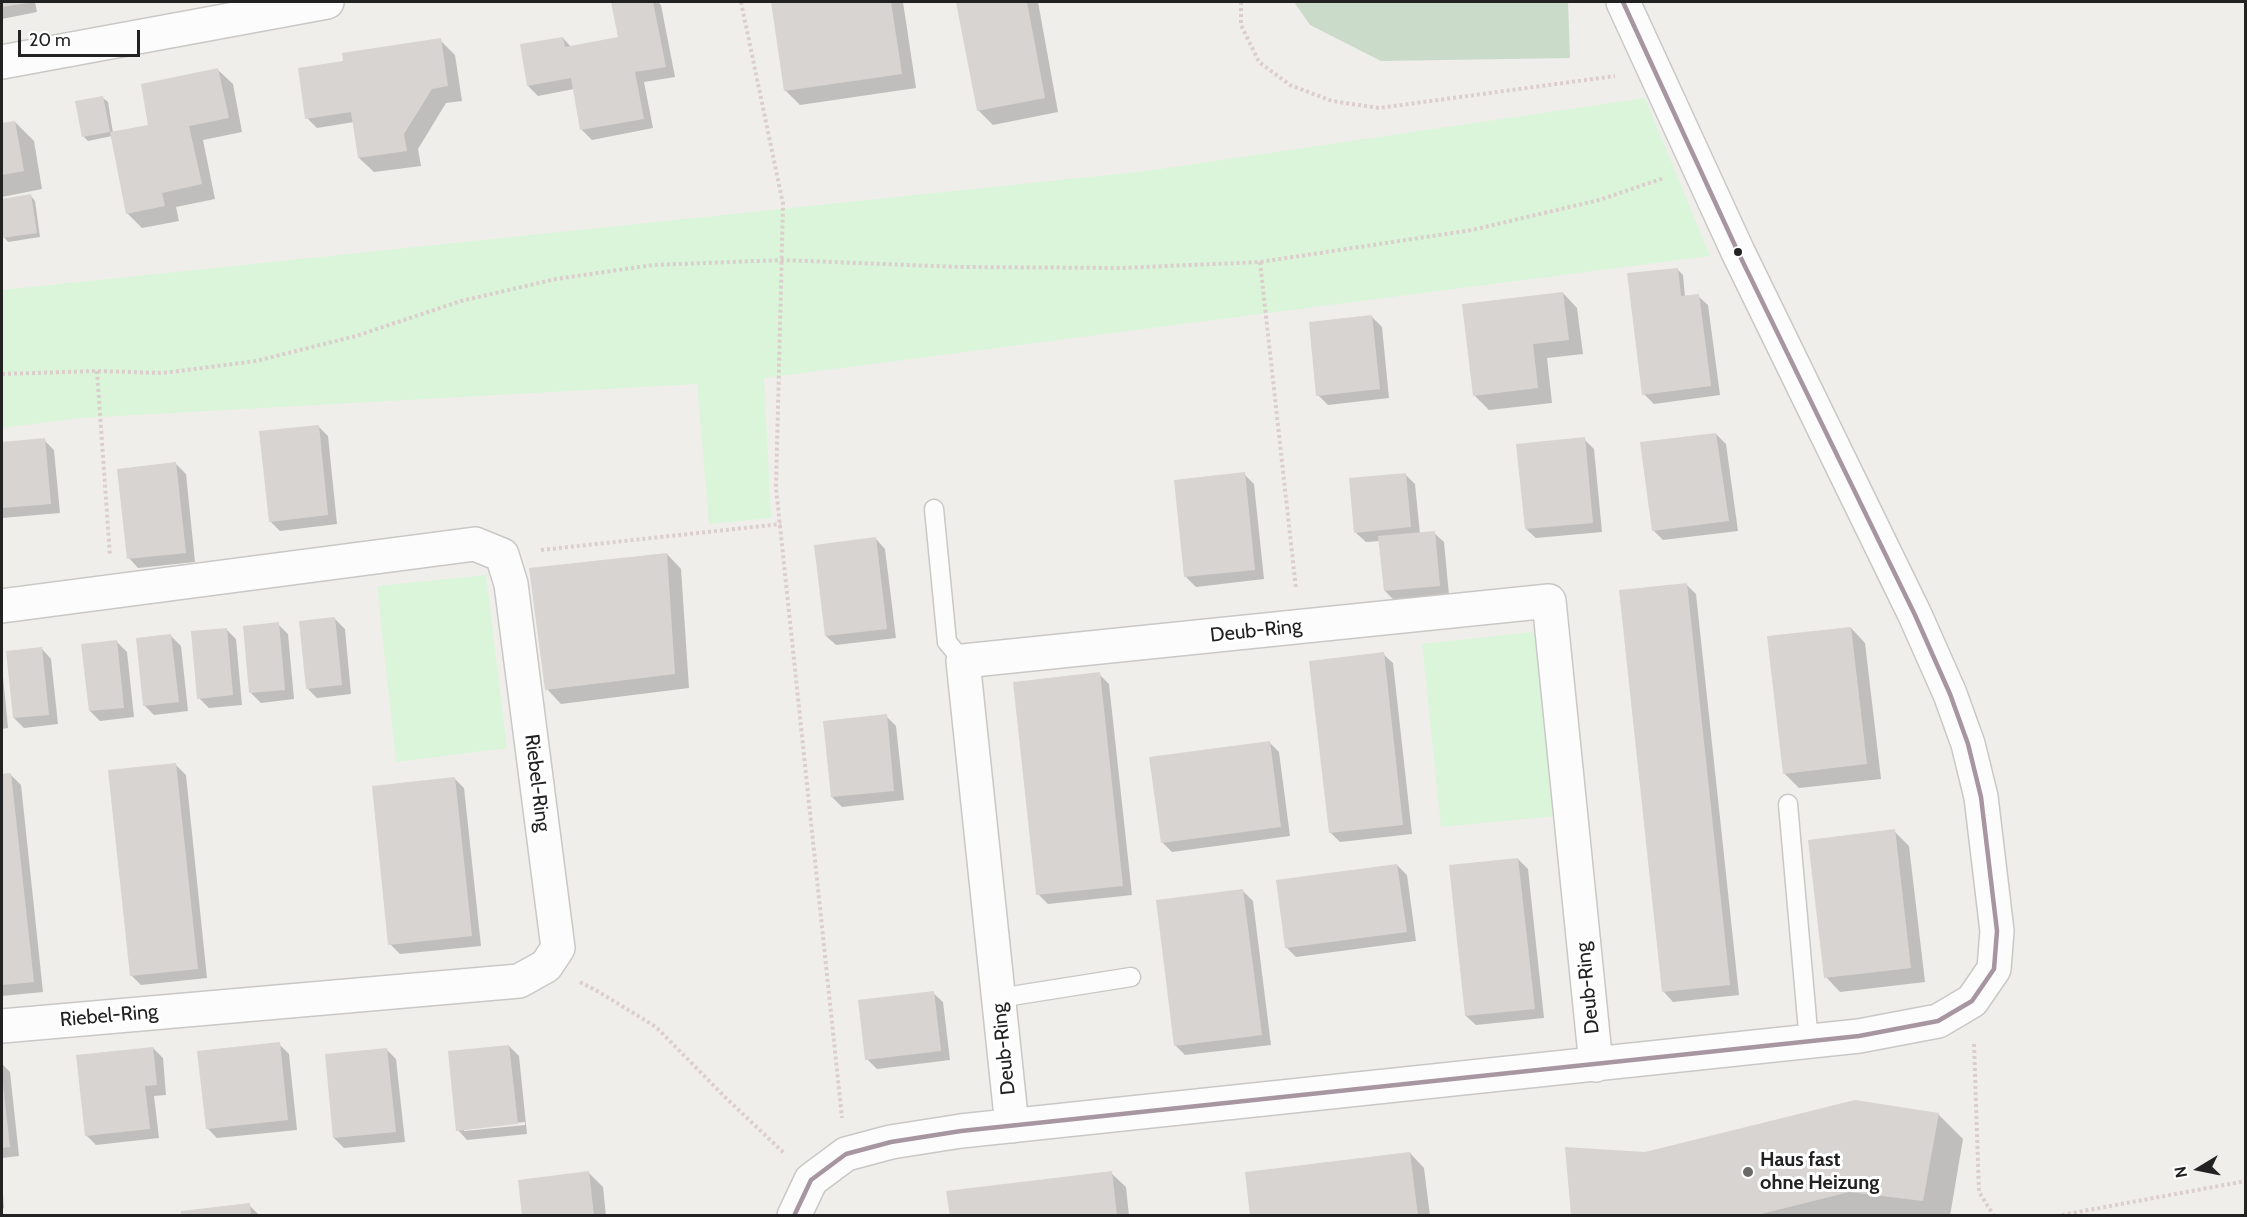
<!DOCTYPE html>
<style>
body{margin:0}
#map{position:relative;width:2247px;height:1217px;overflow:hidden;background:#f0eeeb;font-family:Cabin,sans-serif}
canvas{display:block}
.frame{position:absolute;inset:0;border:3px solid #222;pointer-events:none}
.north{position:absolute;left:2169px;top:1139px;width:60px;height:60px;-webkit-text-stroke:4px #fff;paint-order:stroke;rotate:260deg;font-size:16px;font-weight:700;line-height:24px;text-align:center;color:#222}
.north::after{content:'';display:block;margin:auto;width:21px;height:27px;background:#222;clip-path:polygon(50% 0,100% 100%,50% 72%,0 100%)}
.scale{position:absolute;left:18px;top:30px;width:122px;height:27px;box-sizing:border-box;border:3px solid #222;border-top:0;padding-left:8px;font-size:18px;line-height:21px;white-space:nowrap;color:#222;-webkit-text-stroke:4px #fff;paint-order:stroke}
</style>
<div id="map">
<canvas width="2247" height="1217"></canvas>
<div class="frame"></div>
<div class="north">N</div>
<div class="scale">20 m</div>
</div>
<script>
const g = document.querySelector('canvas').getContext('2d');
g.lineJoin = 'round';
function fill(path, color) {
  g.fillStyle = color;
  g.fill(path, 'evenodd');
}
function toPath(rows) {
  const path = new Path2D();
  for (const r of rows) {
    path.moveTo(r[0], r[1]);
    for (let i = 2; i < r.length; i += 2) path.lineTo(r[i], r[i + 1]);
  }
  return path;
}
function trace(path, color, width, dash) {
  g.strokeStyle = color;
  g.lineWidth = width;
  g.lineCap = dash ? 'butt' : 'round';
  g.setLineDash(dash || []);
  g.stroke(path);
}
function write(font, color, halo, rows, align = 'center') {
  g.font = font + ' Cabin,sans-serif';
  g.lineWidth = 6;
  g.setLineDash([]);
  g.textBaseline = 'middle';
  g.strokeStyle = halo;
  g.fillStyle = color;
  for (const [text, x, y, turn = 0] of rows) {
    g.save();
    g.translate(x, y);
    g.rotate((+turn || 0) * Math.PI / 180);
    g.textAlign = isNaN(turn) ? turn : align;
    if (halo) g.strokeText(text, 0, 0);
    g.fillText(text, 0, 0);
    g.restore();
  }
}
const cemetery = toPath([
 [1294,2,1568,2,1570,58,1381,61,1310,25]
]);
const park = toPath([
 [1645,98,1710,256,764,378,771,518,709,524,697,384,81,418,2,428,2,290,1146,171],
 [486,575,507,748,396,762,377,586],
 [1540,631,1558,816,1441,827,1422,644]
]);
const shadow = toPath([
 [2,2,35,2,37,12,2,19],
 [613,2,658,2,661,5,675,77,644,82,653,128,592,140,582,130,574,89,538,96,528,86,563,38,571,47,619,38],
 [772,2,903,2,916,88,800,105,785,90],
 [958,2,1038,2,1058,112,993,125,978,110],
 [440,40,455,55,462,101,446,103,418,149,421,166,374,172,359,158,354,122,317,128,307,118,345,63],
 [218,70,233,84,242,132,203,140,215,199,176,207,179,221,142,228,127,213,112,136,88,141,83,136,103,98,108,102,113,133,149,126],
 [15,122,34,141,42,189,2,197,2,125],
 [31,196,35,201,40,237,8,242,4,237,2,200],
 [1678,270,1683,275,1685,297,1698,296,1708,305,1720,395,1654,404,1644,394],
 [1563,293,1577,308,1583,354,1547,358,1552,403,1489,410,1474,395],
 [1372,317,1382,327,1389,398,1328,405,1318,395],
 [318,426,328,436,337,524,280,531,270,521],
 [1716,434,1726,444,1738,531,1663,540,1653,530],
 [1584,439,1594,449,1602,532,1536,538,1526,529],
 [44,440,54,450,60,513,2,518,2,444],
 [176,464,186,474,195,562,138,568,129,558],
 [1244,474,1254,484,1264,579,1196,587,1186,577],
 [1405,474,1415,484,1420,534,1434,533,1444,542,1449,595,1395,601,1385,591,1380,541,1366,542,1356,533],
 [876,539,885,549,896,638,836,645,826,636],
 [667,554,681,569,689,688,561,704,547,689],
 [1686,584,1696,594,1739,995,1673,1002,1664,992],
 [335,619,345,629,351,694,317,698,307,688],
 [278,624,288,634,294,699,261,703,251,693],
 [1851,628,1865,643,1881,779,1799,788,1784,773],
 [226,629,236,639,242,705,209,708,199,698],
 [171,636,181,646,188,711,154,715,144,705],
 [117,642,127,652,134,717,100,721,90,711],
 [42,649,51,659,58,724,24,728,14,718],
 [1383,654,1393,663,1412,834,1340,842,1330,832],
 [2,666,8,728,2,729],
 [1099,674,1109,684,1132,895,1048,904,1038,894],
 [886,716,896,726,904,800,842,807,832,797],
 [1269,742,1279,752,1290,836,1172,852,1162,842],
 [176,765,186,775,207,978,141,985,131,975],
 [11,775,21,785,43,992,2,996,2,776],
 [455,779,464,788,481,946,400,954,390,944],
 [1894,831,1909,846,1925,982,1840,992,1826,977],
 [1518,859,1528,869,1544,1018,1476,1025,1466,1016],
 [1397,865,1407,875,1416,941,1296,957,1286,947],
 [1243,891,1253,901,1271,1045,1185,1055,1175,1045],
 [933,993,943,1002,950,1060,877,1069,867,1059],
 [279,1044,289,1054,297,1130,217,1138,207,1128],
 [509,1046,519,1056,527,1134,467,1140,458,1130],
 [525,1122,525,1125,464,1131,464,1128],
 [153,1048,163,1058,166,1095,154,1096,159,1138,96,1145,86,1135],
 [386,1049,396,1059,405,1142,344,1148,334,1138],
 [2,1064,10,1072,19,1156,2,1158],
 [1938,1114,1963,1139,1950,1216,1572,1216,1645,1153],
 [1410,1153,1424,1168,1430,1216,1252,1216],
 [588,1172,603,1187,606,1216,524,1216],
 [1111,1173,1126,1187,1129,1216,951,1216],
 [2,1179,4,1208,2,1209],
 [249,1205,260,1216,183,1216]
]);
const building = toPath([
 [2,2,28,2,28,3,2,7],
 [611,2,653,2,666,67,635,72,644,119,580,130,571,78,527,86,520,44,563,37,565,47,618,37],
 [771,2,891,2,902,74,784,91],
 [956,2,1027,2,1045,98,977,111],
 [441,38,448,86,432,89,404,134,407,151,358,158,351,112,305,119,298,68,343,61,342,53],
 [218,68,229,118,189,126,202,184,162,193,165,206,126,214,110,132,148,125,141,84],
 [103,96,110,132,82,137,75,101],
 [15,121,24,171,2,175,2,123],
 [31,194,37,233,2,238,2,199],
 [1678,268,1681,296,1699,294,1711,386,1642,395,1627,273],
 [1563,292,1569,340,1533,344,1538,388,1473,396,1462,304],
 [1372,315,1380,389,1316,396,1309,322],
 [319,425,328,515,269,522,259,431],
 [1716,433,1729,521,1652,531,1640,442],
 [1585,437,1593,523,1525,529,1516,444],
 [45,438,51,504,2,508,2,442],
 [176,462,186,553,127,559,117,469],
 [1245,472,1255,570,1184,577,1174,480],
 [1406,473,1411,527,1354,533,1349,478],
 [1435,531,1440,586,1384,591,1378,536],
 [876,537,887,629,825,636,814,545],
 [667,553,675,674,545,690,529,568],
 [1687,583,1730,985,1662,992,1619,590],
 [335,617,342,685,306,689,299,621],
 [279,622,285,690,249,693,243,626],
 [1851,627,1867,764,1783,774,1767,636],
 [227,628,233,695,197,699,191,631],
 [171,634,179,702,143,706,136,638],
 [117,640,124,708,89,711,81,644],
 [42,647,49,715,13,718,6,651],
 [1384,652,1403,825,1329,833,1309,661],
 [1100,672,1123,886,1036,895,1013,682],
 [887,714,894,791,831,797,823,721],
 [1270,741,1281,827,1161,843,1149,757],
 [176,763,198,969,130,976,108,770],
 [11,773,34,982,2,985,2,774],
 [455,777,472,936,388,945,372,786],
 [1895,829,1911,968,1824,978,1808,840],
 [1518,858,1535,1009,1465,1016,1449,865],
 [1397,864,1407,932,1285,948,1276,880],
 [1243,889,1262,1035,1174,1046,1156,900],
 [934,991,941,1051,865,1060,858,1000],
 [280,1042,288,1120,206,1129,197,1051],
 [509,1045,518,1124,456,1131,448,1051],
 [153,1047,157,1085,145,1086,150,1129,85,1136,76,1055],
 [387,1048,396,1132,333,1138,325,1054],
 [3,1084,10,1147,2,1148,2,1085],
 [1855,1100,1939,1113,1923,1201,1849,1192,1753,1216,1571,1216,1565,1147,1645,1152],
 [1410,1152,1418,1216,1250,1216,1245,1172],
 [589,1171,594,1216,522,1216,518,1180],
 [1112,1171,1117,1216,950,1216,946,1191],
 [250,1203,251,1216,181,1216,181,1211]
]);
const path = toPath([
 [741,2,783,204,776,488,842,1118],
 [1241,2,1241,25,1259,62,1290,85,1332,101,1379,108,1615,76],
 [1260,262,1296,589],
 [97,371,110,556],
 [2,374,97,371,163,373,256,361,356,336,461,301,556,279,653,265,783,260,959,267,1121,268,1260,262,1472,230,1599,200,1664,178],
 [541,550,781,524],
 [580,982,599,992,656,1027,726,1098,784,1153],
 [1974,1044,1979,1192,1994,1216],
 [2056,1216,2246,1181]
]);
const lane = toPath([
 [934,509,947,642,963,661],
 [1788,804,1809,1042],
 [999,998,1131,977]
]);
const street = toPath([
 [2,62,327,2],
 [2,606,475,544,502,555,511,584,558,948,546,966,519,981,2,1026],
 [1012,1126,963,661,1549,601,1596,1065],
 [794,1216,811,1180,846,1154,891,1142,961,1131,1859,1036,1938,1021,1972,1001,1994,969,1997,931,1981,797,1968,744,1950,694,1915,615,1738,252,1623,2]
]);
const bus1 = toPath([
 [794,1216,811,1180,846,1154,891,1142,961,1131,1859,1036,1938,1021,1972,1001,1994,969,1997,931,1981,797,1968,744,1950,694,1915,615,1738,252,1623,2]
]);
const markers = [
 [1738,252,5,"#222"],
 [1748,1172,6,"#6a6968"]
];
const streetNames = [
 ["Deub-Ring",1256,631,-6],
 ["Riebel-Ring",537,783,83],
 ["Deub-Ring",1588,988,-96],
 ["Riebel-Ring",109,1016,-5],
 ["Deub-Ring",1004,1049,-96]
];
const poiNames = [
 ["Haus fast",1760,1160],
 ["ohne Heizung",1760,1183]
];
fill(cemetery, '#cadbca');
fill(park, '#daf5da');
fill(shadow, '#0003');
fill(building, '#d7d4d2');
trace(lane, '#c9c8c7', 21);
trace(street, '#c9c8c7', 36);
trace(path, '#dccecd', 4, [3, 3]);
trace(lane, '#fdfcfc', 18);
trace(street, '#fdfcfc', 33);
trace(bus1, '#a796a0', 4.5);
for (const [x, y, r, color] of markers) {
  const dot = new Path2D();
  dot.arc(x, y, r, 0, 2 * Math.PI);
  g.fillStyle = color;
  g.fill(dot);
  trace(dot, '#fff', 2);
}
write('20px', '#222', '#fff', streetNames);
write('bold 20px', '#222', '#fff', poiNames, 'left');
</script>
